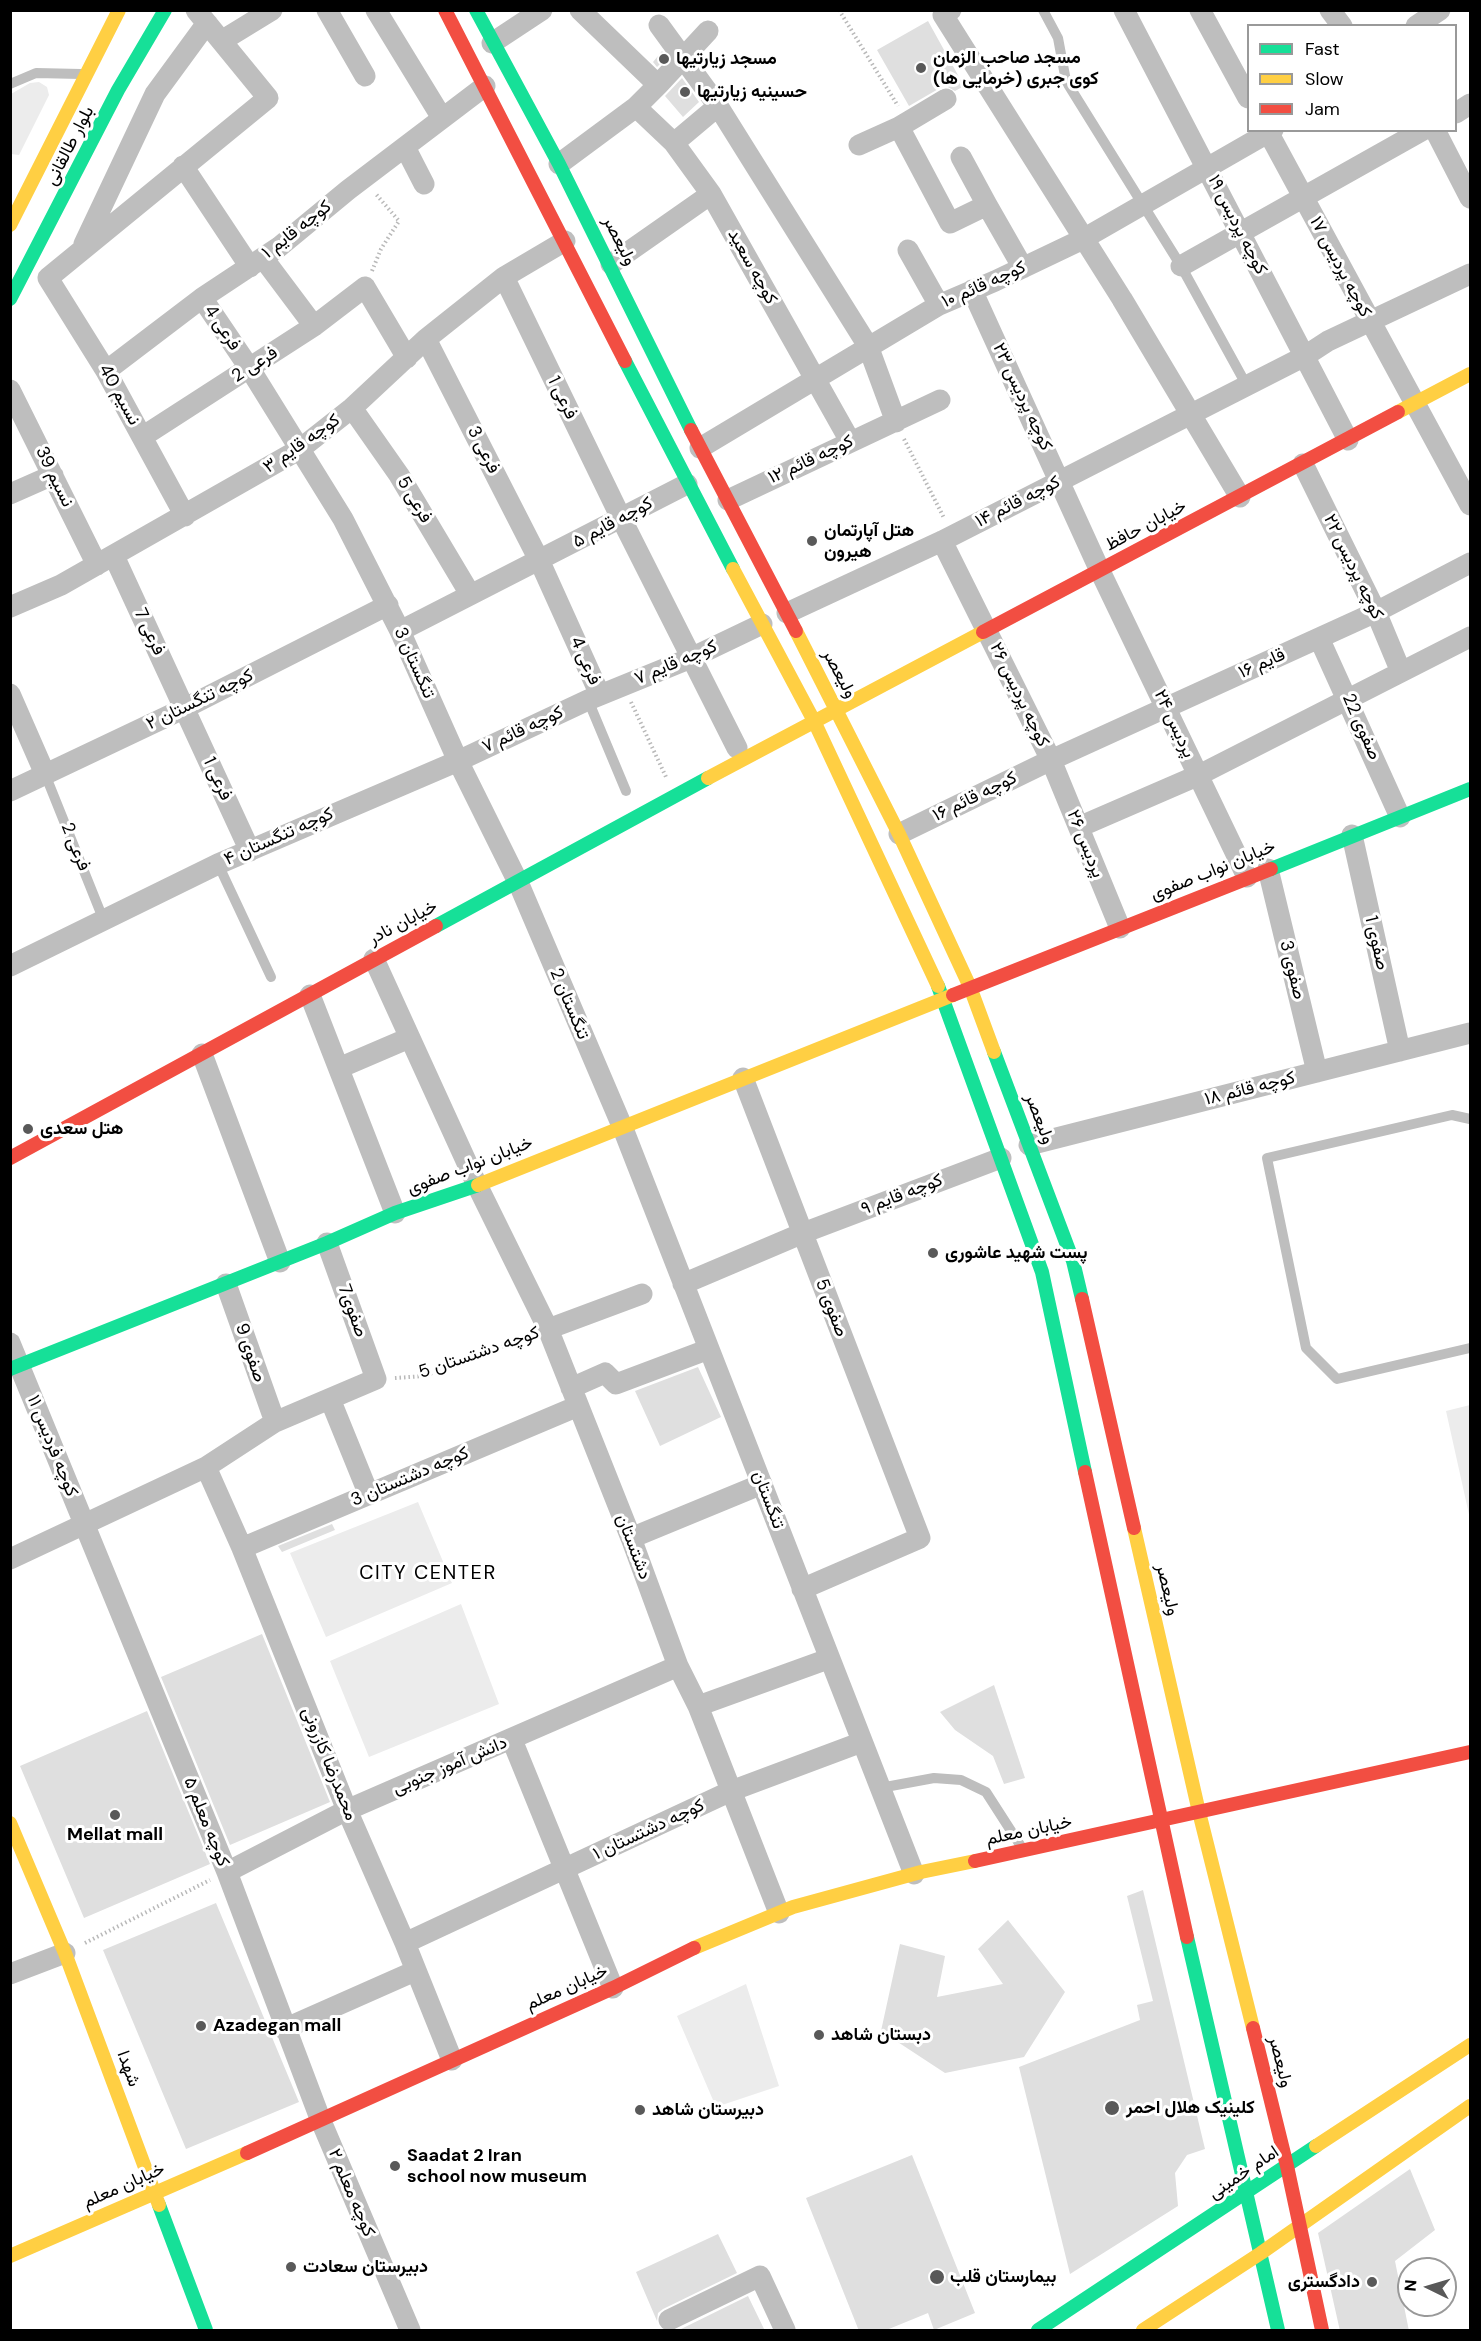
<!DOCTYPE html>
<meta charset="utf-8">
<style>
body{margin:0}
#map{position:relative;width:1481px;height:2341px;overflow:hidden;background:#fff;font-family:"DM Sans",sans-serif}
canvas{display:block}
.frame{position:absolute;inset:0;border:12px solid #000;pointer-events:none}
.legend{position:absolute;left:1247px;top:24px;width:210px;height:108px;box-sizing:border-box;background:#fff;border:2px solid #999;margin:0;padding:8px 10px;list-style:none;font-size:18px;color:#000}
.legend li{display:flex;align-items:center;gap:12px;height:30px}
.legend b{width:30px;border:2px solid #999}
.north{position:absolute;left:1397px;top:2257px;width:60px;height:60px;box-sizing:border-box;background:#fff;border:2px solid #999;border-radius:50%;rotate:275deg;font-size:16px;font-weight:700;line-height:24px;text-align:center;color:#000}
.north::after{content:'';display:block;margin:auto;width:21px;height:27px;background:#595959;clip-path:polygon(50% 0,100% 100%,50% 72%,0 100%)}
</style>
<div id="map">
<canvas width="1481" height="2341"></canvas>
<div class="frame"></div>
<ul class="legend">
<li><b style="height:8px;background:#16e098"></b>Fast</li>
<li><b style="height:8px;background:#ffcf43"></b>Slow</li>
<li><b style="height:8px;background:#f24e42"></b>Jam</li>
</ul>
<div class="north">N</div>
</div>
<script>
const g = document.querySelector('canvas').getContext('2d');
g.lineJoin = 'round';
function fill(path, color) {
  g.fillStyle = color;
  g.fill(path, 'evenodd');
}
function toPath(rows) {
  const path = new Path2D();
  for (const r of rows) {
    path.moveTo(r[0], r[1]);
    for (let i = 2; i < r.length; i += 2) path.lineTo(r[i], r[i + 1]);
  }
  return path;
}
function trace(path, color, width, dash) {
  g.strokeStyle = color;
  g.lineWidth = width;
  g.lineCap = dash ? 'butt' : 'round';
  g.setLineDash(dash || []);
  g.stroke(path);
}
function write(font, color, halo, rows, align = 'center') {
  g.font = font + ' "DM Sans",Vazirmatn,sans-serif';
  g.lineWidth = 6;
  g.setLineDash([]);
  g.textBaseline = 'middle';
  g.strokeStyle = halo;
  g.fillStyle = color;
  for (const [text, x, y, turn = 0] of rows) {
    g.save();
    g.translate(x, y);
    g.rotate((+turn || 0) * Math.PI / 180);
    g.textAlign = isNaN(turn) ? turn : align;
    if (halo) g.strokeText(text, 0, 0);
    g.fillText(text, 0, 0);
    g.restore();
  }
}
const green = toPath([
 [39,82,47,87,49,95,19,155,11,154,11,94,30,83],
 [1470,1405,1470,1519,1446,1411],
 [418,1502,452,1583,326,1637,290,1553],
 [461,1604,499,1704,369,1757,330,1661],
 [746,1984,779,2086,716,2107,677,2016]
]);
const building = toPath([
 [928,21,964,86,955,91,946,86,940,88,909,106,877,50],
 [662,51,667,57,657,67,653,62],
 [682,78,699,102,683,117,665,96],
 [698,1367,721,1417,660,1446,635,1391],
 [332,1524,335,1530,282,1552,278,1546],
 [262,1634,330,1802,230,1845,161,1677],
 [994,1685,1025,1778,1004,1784,993,1756,955,1730,940,1712],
 [147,1711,210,1864,84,1918,20,1766],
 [1143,1890,1205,2149,1187,2155,1175,2173,1178,2206,1070,2274,1019,2067,1140,2020,1137,2005,1153,2001,1127,1896],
 [216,1903,299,2102,186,2149,103,1950],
 [1008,1920,1065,1992,1024,2057,945,2073,881,2031,900,1944,945,1956,937,1997,1003,1984,978,1949],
 [912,2155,975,2313,934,2330,928,2313,884,2331,859,2331,806,2198],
 [1410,2169,1435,2230,1395,2261,1409,2331,1340,2331,1318,2233],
 [718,2234,737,2273,663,2309,658,2313,657,2321,636,2272],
 [748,2296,765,2331,677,2331]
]);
const path = toPath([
 [839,10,898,106],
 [372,271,381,249,399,221,375,193],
 [904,439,944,518],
 [631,702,666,777],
 [395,1378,424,1376,530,1336],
 [85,1943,210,1880]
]);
const lane = toPath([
 [1043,10,1058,38,1066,81,1181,266,1247,386],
 [10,84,36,73,81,74],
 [588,700,626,791],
 [45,774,104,921],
 [218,864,271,977],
 [1470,1119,1452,1115,1267,1158,1306,1348,1337,1379,1470,1348],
 [880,1788,934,1778,961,1780,986,1792,1022,1848]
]);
const street = toPath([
 [327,10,365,76],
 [376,10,442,118],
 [951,10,943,15,1122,299,1240,497],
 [1124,10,1348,440],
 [1200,10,1248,98],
 [1330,10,1342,26],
 [659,25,718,106,868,346,896,422],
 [1416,26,1440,10],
 [223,40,272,10],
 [492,43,542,10],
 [658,85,708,31],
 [636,107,674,143,711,194,850,441],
 [1456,113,1470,104],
 [899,127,946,99],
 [1267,130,1470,505],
 [1435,130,1470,198],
 [674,143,718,106],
 [859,145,899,127,950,223,987,205,1023,268],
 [405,147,424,184],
 [961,157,987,205],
 [559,164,636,107,658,85,580,10],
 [183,166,250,267],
 [84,244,155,94,207,23],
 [908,250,939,305],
 [263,258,314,326],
 [611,264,711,194],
 [1181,266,1423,130],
 [504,277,621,518,737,748],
 [972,290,1100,571,1247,877],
 [202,298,250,369,343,519,400,631,458,761,518,882,622,1126,914,1874],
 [426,339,540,562,600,695],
 [106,371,202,298,279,247,348,190,485,86],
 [10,390,97,565],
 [352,408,399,475,470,594],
 [142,437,314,326,365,287,407,358],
 [700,448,939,305,995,281,1083,239,1273,130],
 [1303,464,1376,612,1401,672],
 [10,494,53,475],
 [728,500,940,400],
 [185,516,106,371,48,278,268,98,196,10],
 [942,541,1051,760,1120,928],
 [114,556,250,851],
 [10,607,61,585,300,449,352,408,426,339,504,277,565,241],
 [787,613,942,541,1305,356,1328,341,1470,274],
 [400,631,687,484],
 [1319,638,1400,817],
 [10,694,45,774],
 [10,791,185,708,388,605],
 [1079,827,1199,775,1470,637],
 [899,834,1051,760,1376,612,1470,563],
 [1352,835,1400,1051],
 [1268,869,1317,1072],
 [374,959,477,1185,548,1329,631,1538,678,1666,698,1706,779,1913],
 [10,966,218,864,458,761,588,700,691,658,762,624],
 [310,995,395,1213],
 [202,1054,280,1262],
 [339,1068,409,1038],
 [743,1078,920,1538,802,1589],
 [1029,1145,1470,1033],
 [226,1284,275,1422],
 [683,1284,803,1233,1001,1158],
 [548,1329,642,1294],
 [10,1343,227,1872,321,2121,410,2330],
 [571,1388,605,1373,616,1384,709,1349],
 [330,1399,369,1495],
 [206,1467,242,1548,347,1810,405,1943,452,2060],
 [631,1538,762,1484],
 [242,1548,578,1406],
 [10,1559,206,1467,275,1422,376,1379,327,1243],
 [698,1706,828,1659],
 [512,1740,613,1988],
 [227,1872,347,1810,678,1666],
 [405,1943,731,1791,862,1742],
 [10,1974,65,1953],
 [284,2029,415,1971],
 [669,2320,760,2276,785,2330]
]);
const fast = toPath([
 [476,10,559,164,691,430],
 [10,299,118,90,165,10],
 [625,361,733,569],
 [1271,869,1470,789],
 [436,926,708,778],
 [938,986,1042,1272,1085,1472],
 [994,1052,1073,1261,1082,1299],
 [10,1369,327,1243,395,1213,478,1185],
 [1187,1937,1278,2330],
 [159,2205,206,2330],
 [1038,2330,1316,2146]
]);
const slow = toPath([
 [10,225,119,10],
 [1398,412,1470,374],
 [733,569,814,721,938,986],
 [796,631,899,834,970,987,994,1052],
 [708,778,983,632],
 [478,1185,953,995],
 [1134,1528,1199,1812,1253,2028],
 [10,1823,65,1953,159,2205],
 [694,1948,793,1907,921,1872,975,1861],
 [1316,2146,1470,2045],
 [10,2256,247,2153],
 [1143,2330,1261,2253,1470,2106]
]);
const jam = toPath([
 [445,10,625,361],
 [691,430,796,631],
 [983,632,1398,412],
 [953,995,1271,869],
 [10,1158,436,926],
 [1082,1299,1134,1528],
 [1085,1472,1187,1937],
 [975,1861,1470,1752],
 [1253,2028,1287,2166,1322,2330],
 [247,2153,613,1988,694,1948]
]);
const markers = [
 [664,59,6,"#595959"],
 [921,68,6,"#595959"],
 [685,92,6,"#595959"],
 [812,541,6,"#595959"],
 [28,1129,6,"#595959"],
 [933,1253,6,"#595959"],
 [115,1815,6,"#595959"],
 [201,2026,6,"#595959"],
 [819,2035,6,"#595959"],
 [1112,2108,8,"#595959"],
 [640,2110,6,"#595959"],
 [395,2166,6,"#595959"],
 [291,2267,6,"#595959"],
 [937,2277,8,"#595959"],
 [1372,2282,6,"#595959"]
];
const poiNames = [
 ["مسجد صاحب الزمان",933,58],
 ["(خرمایی ها) کوی جبری",933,79],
 ["مسجد زیارتیها",676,59],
 ["حسینیه زیارتیها",697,92],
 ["هتل آپارتمان",824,531],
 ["هیرون",824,552],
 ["هتل سعدی",40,1129],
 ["پست شهید عاشوری",945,1253],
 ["Mellat mall",115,1835,"center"],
 ["Azadegan mall",213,2026],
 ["دبستان شاهد",831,2035],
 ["کلینیک هلال احمر",1126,2108],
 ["دبیرستان شاهد",652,2110],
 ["Saadat 2 Iran",407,2156],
 ["school now museum",407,2177],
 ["دبیرستان سعادت",303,2267],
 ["بیمارستان قلب",950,2277],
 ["دادگستری",1360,2282,"right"]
];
const streetNames = [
 ["بلوار طالقانی",70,146,-63],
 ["کوچه پردیس ۱۹",1237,225,63],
 ["کوچه قایم ۱",297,230,-38],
 ["ولیعصر",619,241,63],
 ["کوچه سعید",752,267,61],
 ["کوچه پردیس ۱۷",1340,267,62],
 ["کوچه قائم ۱۰",984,285,-24],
 ["فرعی 4",222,328,56],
 ["فرعی 2",255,365,-33],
 ["نسیم 40",119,395,61],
 ["کوچه پردیس ۲۳",1022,397,65],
 ["فرعی 1",562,398,64],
 ["کوچه قایم ۳",302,444,-35],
 ["فرعی 3",483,450,63],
 ["کوچه قائم ۱۲",811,460,-25],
 ["نسیم 39",54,477,64],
 ["فرعی 5",414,500,59],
 ["کوچه قائم ۱۴",1018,502,-27],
 ["کوچه قایم ۵",613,523,-28],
 ["خیابان حافظ",1146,526,-28],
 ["کوچه پردیس ۲۲",1353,567,64],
 ["فرعی 7",149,632,65],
 ["فرعی 4",585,661,66],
 ["تنگستان 3",414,663,66],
 ["کوچه قایم ۷",676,663,-23],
 ["قایم ۱۶",1262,664,-24],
 ["ولیعصر",839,674,62],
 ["کوچه پردیس ۲۶",1019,695,64],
 ["کوچه تنگستان ۲",200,700,-26],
 ["پردیس ۲۴",1174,724,65],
 ["صفوی 22",1361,727,66],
 ["کوچه قائم ۷",523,730,-25],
 ["فرعی 1",217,779,65],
 ["کوچه قائم ۱۶",975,797,-26],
 ["کوچه تنگستان ۴",279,837,-24],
 ["پردیس ۲۶",1085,844,68],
 ["فرعی 2",75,847,68],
 ["خیابان نواب صفوی",1213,871,-22],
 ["خیابان نادر",403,923,-28],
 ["صفوی 1",1376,943,77],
 ["صفوی 3",1292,970,76],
 ["تنگستان 2",569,1004,67],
 ["کوچه قائم ۱۸",1250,1089,-14],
 ["ولیعصر",1039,1119,69],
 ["خیابان نواب صفوی",470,1166,-21],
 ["کوچه قایم ۹",902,1195,-21],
 ["صفوی 5",831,1308,69],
 ["صفوی7",352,1311,70],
 ["صفوی 9",250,1353,71],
 ["کوچه دشتستان 5",479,1353,-19],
 ["کوچه فردیس ۱۱",52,1446,68],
 ["کوچه دشتستان 3",410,1477,-23],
 ["تنگستان",768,1500,69],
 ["دشتستان",633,1547,69],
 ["ولیعصر",1167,1590,77],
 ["محمدرضا کازرونی",329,1764,68],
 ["دانش آموز جنوبی",450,1766,-23],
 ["کوچه معلم ۵",206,1822,68],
 ["کوچه دشتستان ۱",649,1830,-25],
 ["خیابان معلم",1029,1831,-12],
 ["خیابان معلم",567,1988,-24],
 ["ولیعصر",1280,2062,76],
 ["شهدا",128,2069,70],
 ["امام خمینی",1244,2173,-34],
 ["خیابان معلم",124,2186,-24],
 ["کوچه معلم ۲",351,2193,67]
];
const neighbourhoodNames = [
 ["CITY CENTER",428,1574]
];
fill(green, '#ececec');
fill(building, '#dfdfdf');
trace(path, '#b9b9b9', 4, [1.5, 3]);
trace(lane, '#bebebe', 10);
trace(street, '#bebebe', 21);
trace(fast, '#16e098', 14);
trace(slow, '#ffcf43', 14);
trace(jam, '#f24e42', 14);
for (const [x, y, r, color] of markers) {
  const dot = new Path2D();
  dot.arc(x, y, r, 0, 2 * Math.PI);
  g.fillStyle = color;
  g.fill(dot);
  trace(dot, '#fff', 2);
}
write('bold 18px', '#000', '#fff', poiNames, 'left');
write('18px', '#000', '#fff', streetNames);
g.letterSpacing = '1.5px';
write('20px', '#000', '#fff', neighbourhoodNames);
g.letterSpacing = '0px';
</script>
